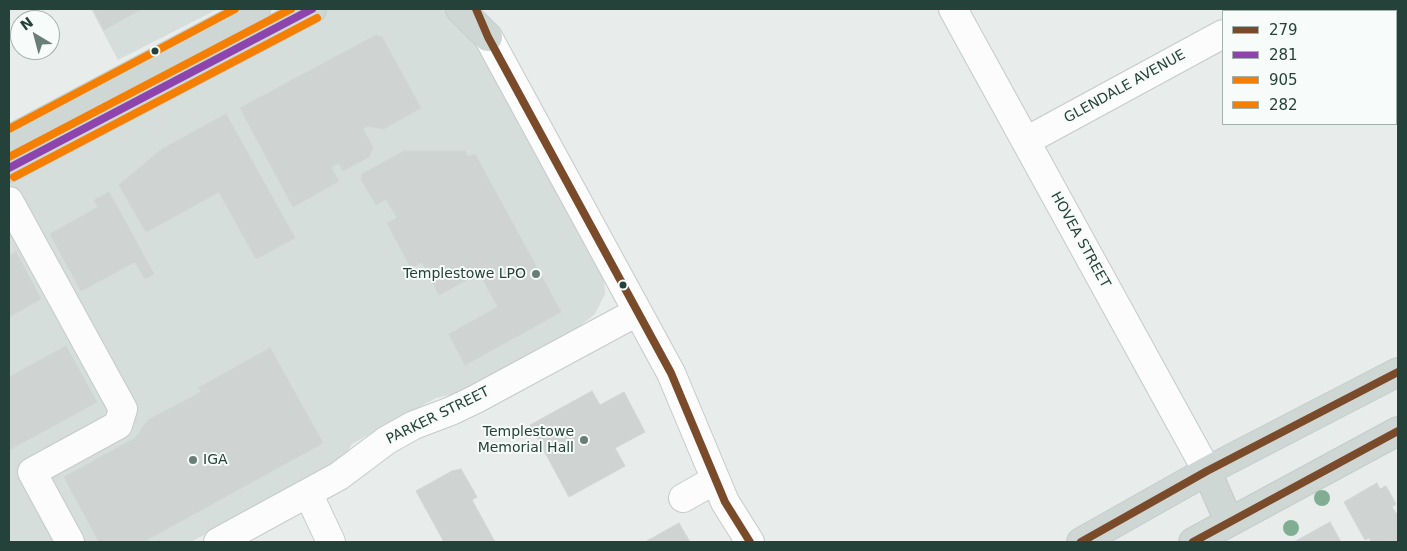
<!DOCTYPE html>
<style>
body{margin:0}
#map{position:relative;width:1407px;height:551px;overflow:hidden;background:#e8edeb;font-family:"DejaVu Sans",sans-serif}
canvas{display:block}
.frame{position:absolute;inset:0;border:10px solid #24423a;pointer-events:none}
.legend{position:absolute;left:1222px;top:10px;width:175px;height:115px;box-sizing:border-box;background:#f7fbf9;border:1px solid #a3b1ad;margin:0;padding:6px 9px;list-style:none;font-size:15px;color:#24423a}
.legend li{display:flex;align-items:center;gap:10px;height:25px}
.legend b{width:25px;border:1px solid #a3b1ad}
.north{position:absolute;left:10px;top:10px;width:50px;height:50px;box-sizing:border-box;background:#f7fbf9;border:1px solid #a3b1ad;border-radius:50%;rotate:323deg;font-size:14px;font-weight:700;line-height:20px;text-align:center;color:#24423a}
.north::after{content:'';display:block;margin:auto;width:18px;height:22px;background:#697e78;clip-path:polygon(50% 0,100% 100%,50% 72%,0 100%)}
</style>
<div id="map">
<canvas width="1407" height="551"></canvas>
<div class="frame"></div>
<ul class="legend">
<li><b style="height:6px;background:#7a4b2a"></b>279</li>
<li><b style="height:6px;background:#8e44ad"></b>281</li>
<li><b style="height:6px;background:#f47f03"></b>905</li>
<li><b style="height:6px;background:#f47f03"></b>282</li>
</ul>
<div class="north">N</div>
</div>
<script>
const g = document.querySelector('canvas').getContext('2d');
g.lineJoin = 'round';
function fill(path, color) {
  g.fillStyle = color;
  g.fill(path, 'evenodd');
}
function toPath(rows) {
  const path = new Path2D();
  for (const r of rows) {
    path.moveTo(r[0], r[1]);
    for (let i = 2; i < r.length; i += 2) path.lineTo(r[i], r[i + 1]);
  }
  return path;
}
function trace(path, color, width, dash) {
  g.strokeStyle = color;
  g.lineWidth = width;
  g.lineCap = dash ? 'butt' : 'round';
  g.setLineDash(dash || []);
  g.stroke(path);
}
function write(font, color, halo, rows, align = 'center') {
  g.font = font + ' "DejaVu Sans",sans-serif';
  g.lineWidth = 4;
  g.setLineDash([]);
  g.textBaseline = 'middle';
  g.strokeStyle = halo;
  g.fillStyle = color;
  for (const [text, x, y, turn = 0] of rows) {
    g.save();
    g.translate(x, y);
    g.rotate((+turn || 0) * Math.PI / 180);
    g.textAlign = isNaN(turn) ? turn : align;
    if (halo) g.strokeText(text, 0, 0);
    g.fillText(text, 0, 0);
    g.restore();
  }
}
const built = toPath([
 [91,9,218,9,118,60],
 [325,9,450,9,468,28,519,125,604,279,605,294,595,314,574,331,459,393,436,398,352,444,342,460,191,542,9,542,9,178]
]);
const building = toPath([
 [93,9,142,9,104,30,93,9],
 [376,35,382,37,421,108,383,129,368,126,363,129,373,147,369,157,343,171,339,163,331,167,339,181,293,207,240,108,376,35],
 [226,114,295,238,256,259,219,192,146,232,119,185,162,149,226,114],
 [404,151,465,151,468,157,475,154,561,312,465,365,449,334,498,307,479,273,439,295,422,262,411,268,387,223,397,218,386,199,376,205,361,179,362,174,404,151],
 [109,192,154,274,145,279,135,262,81,291,50,234,98,207,94,200,109,192],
 [16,252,41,299,9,317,9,256,16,252],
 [66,346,97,402,9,450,9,377,66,346],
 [270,348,323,443,143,542,99,542,64,477,135,438,148,420,201,392,198,388,270,348],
 [592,391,600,405,624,392,645,432,615,448,625,466,569,497,530,425,592,391],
 [461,469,477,497,472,500,495,542,444,542,416,491,452,471,461,469],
 [1377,483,1380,489,1386,486,1396,504,1392,507,1398,516,1398,527,1371,541,1369,538,1365,540,1344,502,1377,483],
 [1330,522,1341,542,1294,542,1330,522],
 [679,523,690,542,645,542,679,523],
 [1398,527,1398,542,1370,542,1371,541,1398,527]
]);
const minor = toPath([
 [953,9,1207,471],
 [1265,11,1269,9],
 [488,37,671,373,725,502,750,542],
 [1026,141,1223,34],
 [9,201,123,409,118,425,32,472,70,542],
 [308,493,331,542],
 [683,498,715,480],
 [218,542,339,476,387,440,414,425,451,411,476,399,637,312]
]);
const major = toPath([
 [460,9,488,37],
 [9,140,256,9],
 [9,168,312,9],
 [1207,471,1229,522],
 [1081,542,1207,471,1398,372],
 [1193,542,1398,431]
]);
const bus1 = toPath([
 [476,9,488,37,671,373,725,502,750,542],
 [1081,542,1207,471,1398,372],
 [1193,542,1398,431]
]);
const bus2 = toPath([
 [9,168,312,9]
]);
const bus3 = toPath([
 [14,177,317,18]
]);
const bus4 = toPath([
 [9,157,291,9]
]);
const bus5 = toPath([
 [9,129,235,9]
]);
const trees = [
 [1322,498],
 [1291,528]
];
const markers = [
 [155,51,4.5,"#24423a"],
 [536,274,5,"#697e78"],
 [623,285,4.5,"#24423a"],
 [584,440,5,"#697e78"],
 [193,460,5,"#697e78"]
];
const streetNames = [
 ["GLENDALE AVENUE",1125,87,-29],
 ["HOVEA STREET",1080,240,61],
 ["PARKER STREET",438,416,-26]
];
const poiNames = [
 ["Templestowe LPO",526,274],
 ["Templestowe",574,432],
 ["Memorial Hall",574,448],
 ["IGA",203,460,"left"]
];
fill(built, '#d6dedb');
fill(building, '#cfd4d2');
trace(building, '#d1d6d4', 1);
trace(minor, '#c5cac8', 30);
trace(major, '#c3ccc9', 30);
trace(minor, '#fcfcfc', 28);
trace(major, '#cfd7d5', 28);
trace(bus1, '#7a4b2a', 8);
trace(bus2, '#8e44ad', 8);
trace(bus3, '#f47f03', 8);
trace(bus4, '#f47f03', 8);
trace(bus5, '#f47f03', 8);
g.fillStyle = '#81ae93';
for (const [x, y] of trees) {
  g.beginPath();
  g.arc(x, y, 8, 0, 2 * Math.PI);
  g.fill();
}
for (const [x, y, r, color] of markers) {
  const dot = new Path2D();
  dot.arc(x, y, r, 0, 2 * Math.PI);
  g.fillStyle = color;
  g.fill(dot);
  trace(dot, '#f7fbf9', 2);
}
write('14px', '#24423a', '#f7fbf9', streetNames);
write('14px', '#24423a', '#f7fbf9', poiNames, 'right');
</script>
